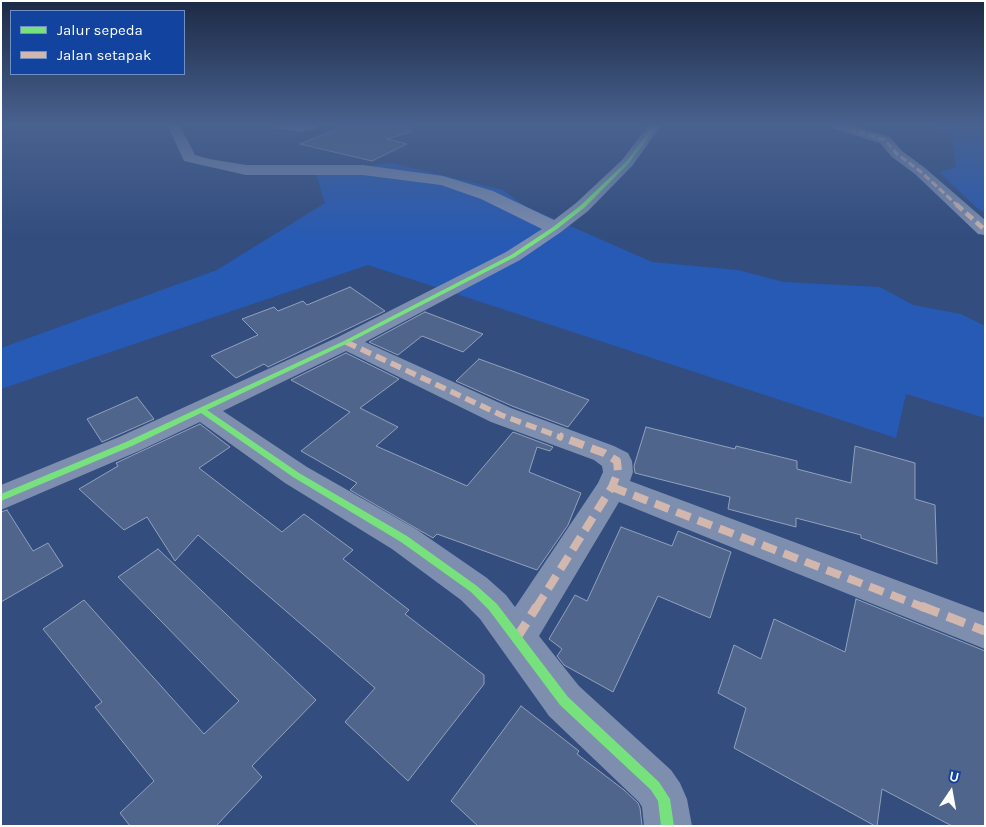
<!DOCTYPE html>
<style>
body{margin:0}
#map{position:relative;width:986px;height:827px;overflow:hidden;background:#324d7e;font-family:Karla,sans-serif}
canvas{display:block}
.frame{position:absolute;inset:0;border:2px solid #fff;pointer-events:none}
.legend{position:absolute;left:10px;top:10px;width:175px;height:65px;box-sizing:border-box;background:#12439e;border:1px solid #718ec5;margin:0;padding:6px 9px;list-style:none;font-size:15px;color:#fff}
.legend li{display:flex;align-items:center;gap:10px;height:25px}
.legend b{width:25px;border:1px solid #718ec5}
.north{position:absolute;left:926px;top:767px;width:50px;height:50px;-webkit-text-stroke:4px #12439e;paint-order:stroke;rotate:12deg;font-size:14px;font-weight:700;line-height:20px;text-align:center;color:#fff}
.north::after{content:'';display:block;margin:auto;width:18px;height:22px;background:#fff;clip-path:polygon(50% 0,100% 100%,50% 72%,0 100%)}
</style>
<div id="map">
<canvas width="986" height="827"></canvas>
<div class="frame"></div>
<ul class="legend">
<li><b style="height:6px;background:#77e17e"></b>Jalur sepeda</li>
<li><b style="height:6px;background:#d1b7ad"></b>Jalan setapak</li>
</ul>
<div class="north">U</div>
</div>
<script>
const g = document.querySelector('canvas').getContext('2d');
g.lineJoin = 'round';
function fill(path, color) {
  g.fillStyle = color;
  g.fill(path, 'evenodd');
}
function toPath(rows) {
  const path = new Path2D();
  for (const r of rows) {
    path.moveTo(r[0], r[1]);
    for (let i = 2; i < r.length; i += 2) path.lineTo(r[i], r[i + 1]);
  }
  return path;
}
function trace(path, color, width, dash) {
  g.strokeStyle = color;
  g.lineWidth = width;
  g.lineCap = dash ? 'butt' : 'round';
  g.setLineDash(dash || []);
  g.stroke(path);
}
const green = toPath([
 [924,126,985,126,985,213,976,207,939,172,956,167,951,136],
 [392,163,503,190,525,206,652,262,738,270,784,282,880,287,913,305,961,314,985,326,985,418,906,394,896,438,368,265,1,389,1,348,217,270,325,203,315,171]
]);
const building = toPath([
 [344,126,410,126,411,132,387,139,407,144,372,161,300,144,344,126],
 [350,287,385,311,268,367,264,364,236,378,211,356,258,335,242,319,274,307,278,311,303,301,307,305,350,287],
 [425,312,483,334,463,352,422,336,398,355,369,342,425,312],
 [346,353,399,379,360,408,398,427,376,446,467,486,513,432,553,447,550,451,537,447,529,472,581,493,568,525,537,570,437,534,433,538,350,490,357,483,301,451,350,412,291,380,346,353],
 [479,359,515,372,589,400,568,427,512,406,456,381,479,359],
 [137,397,154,419,102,442,87,419,137,397],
 [200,424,230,447,199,468,282,532,304,514,353,550,343,559,409,610,405,614,484,675,484,684,408,781,345,722,375,688,198,535,175,561,147,517,124,530,79,489,118,466,116,463,200,424],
 [646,427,735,449,736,446,797,461,797,469,851,483,855,446,915,463,915,499,935,505,937,564,861,538,861,535,796,518,796,527,728,509,730,497,635,473,634,466,646,427],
 [7,510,33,551,48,543,63,566,1,602,1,512,7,510],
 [621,527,672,546,678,531,731,552,710,618,658,596,613,692,564,665,557,656,562,649,549,639,575,595,587,601,621,527],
 [158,549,316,700,252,766,262,777,216,826,130,826,120,813,154,781,95,707,102,702,43,629,84,600,204,734,239,701,118,577,158,549],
 [856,599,985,651,985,826,952,826,882,789,877,826,875,826,734,748,746,708,718,693,734,645,761,659,774,619,845,652,856,599],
 [521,706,579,751,577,754,624,790,638,803,640,808,642,826,478,826,451,801,521,706]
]);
const minor = toPath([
 [168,126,180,126,195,155,209,159,246,165,363,165,443,176,493,191,554,220,576,203,622,160,648,126,661,126,632,166,588,211,561,232,520,260,365,342,511,408,614,446,628,453,632,461,633,472,630,481,985,613,985,649,619,502,539,636,579,686,671,770,680,783,687,799,692,826,644,826,642,807,639,802,549,716,480,619,461,600,392,549,285,483,200,422,139,451,1,510,1,485,119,437,338,337,506,252,542,229,481,199,441,185,363,175,246,175,184,161,168,126],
 [346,351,491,422,594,460,602,466,603,472,598,483,515,607,506,595,487,578,416,529,307,467,223,411,346,351],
 [276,126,318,126,316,129,298,132,278,129,276,126],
 [833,126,853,126,890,137,902,151,925,168,985,220,985,235,978,234,915,174,892,157,880,143,835,129,833,126]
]);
const quietFar4 = toPath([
 [283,126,298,128,311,126],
 [840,126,885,140,897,154,920,171,957,205]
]);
const quietFar3 = toPath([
 [956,204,985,230]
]);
const quietFar2 = toPath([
 [346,342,501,415,563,438]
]);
const quietFar1 = toPath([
 [612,487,925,608],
 [536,608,612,487,618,472,617,461,604,453,559,436]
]);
const quiet = toPath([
 [921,606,985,631],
 [516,639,537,606]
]);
const cycleway = toPath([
 [653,126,657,126,628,164,584,208,557,229,515,257,348,343,207,410,299,473,407,536,477,586,497,604,568,697,659,782,670,799,674,826,661,826,658,801,651,790,560,705,489,610,471,592,401,542,293,477,201,413,132,446,1,501,1,494,126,442,344,341,511,255,553,227,580,206,626,162,653,126]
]);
fill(green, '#275ab4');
fill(building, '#50658c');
trace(building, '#92a1bc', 1);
fill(minor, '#7d8eaf');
trace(quietFar4, '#d1b7ad', 3, [7, 3]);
trace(quietFar3, '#d1b7ad', 4.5, [9, 4.5]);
trace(quietFar2, '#d1b7ad', 5.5, [11, 5.5]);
trace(quietFar1, '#d1b7ad', 8, [15, 8]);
trace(quiet, '#d1b7ad', 9, [19, 9]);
fill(cycleway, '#77e17e');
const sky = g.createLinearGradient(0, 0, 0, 241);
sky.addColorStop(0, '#1c2a45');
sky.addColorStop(0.52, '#49628f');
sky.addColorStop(1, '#49628f00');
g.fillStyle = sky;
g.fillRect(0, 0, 986, 241);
</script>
